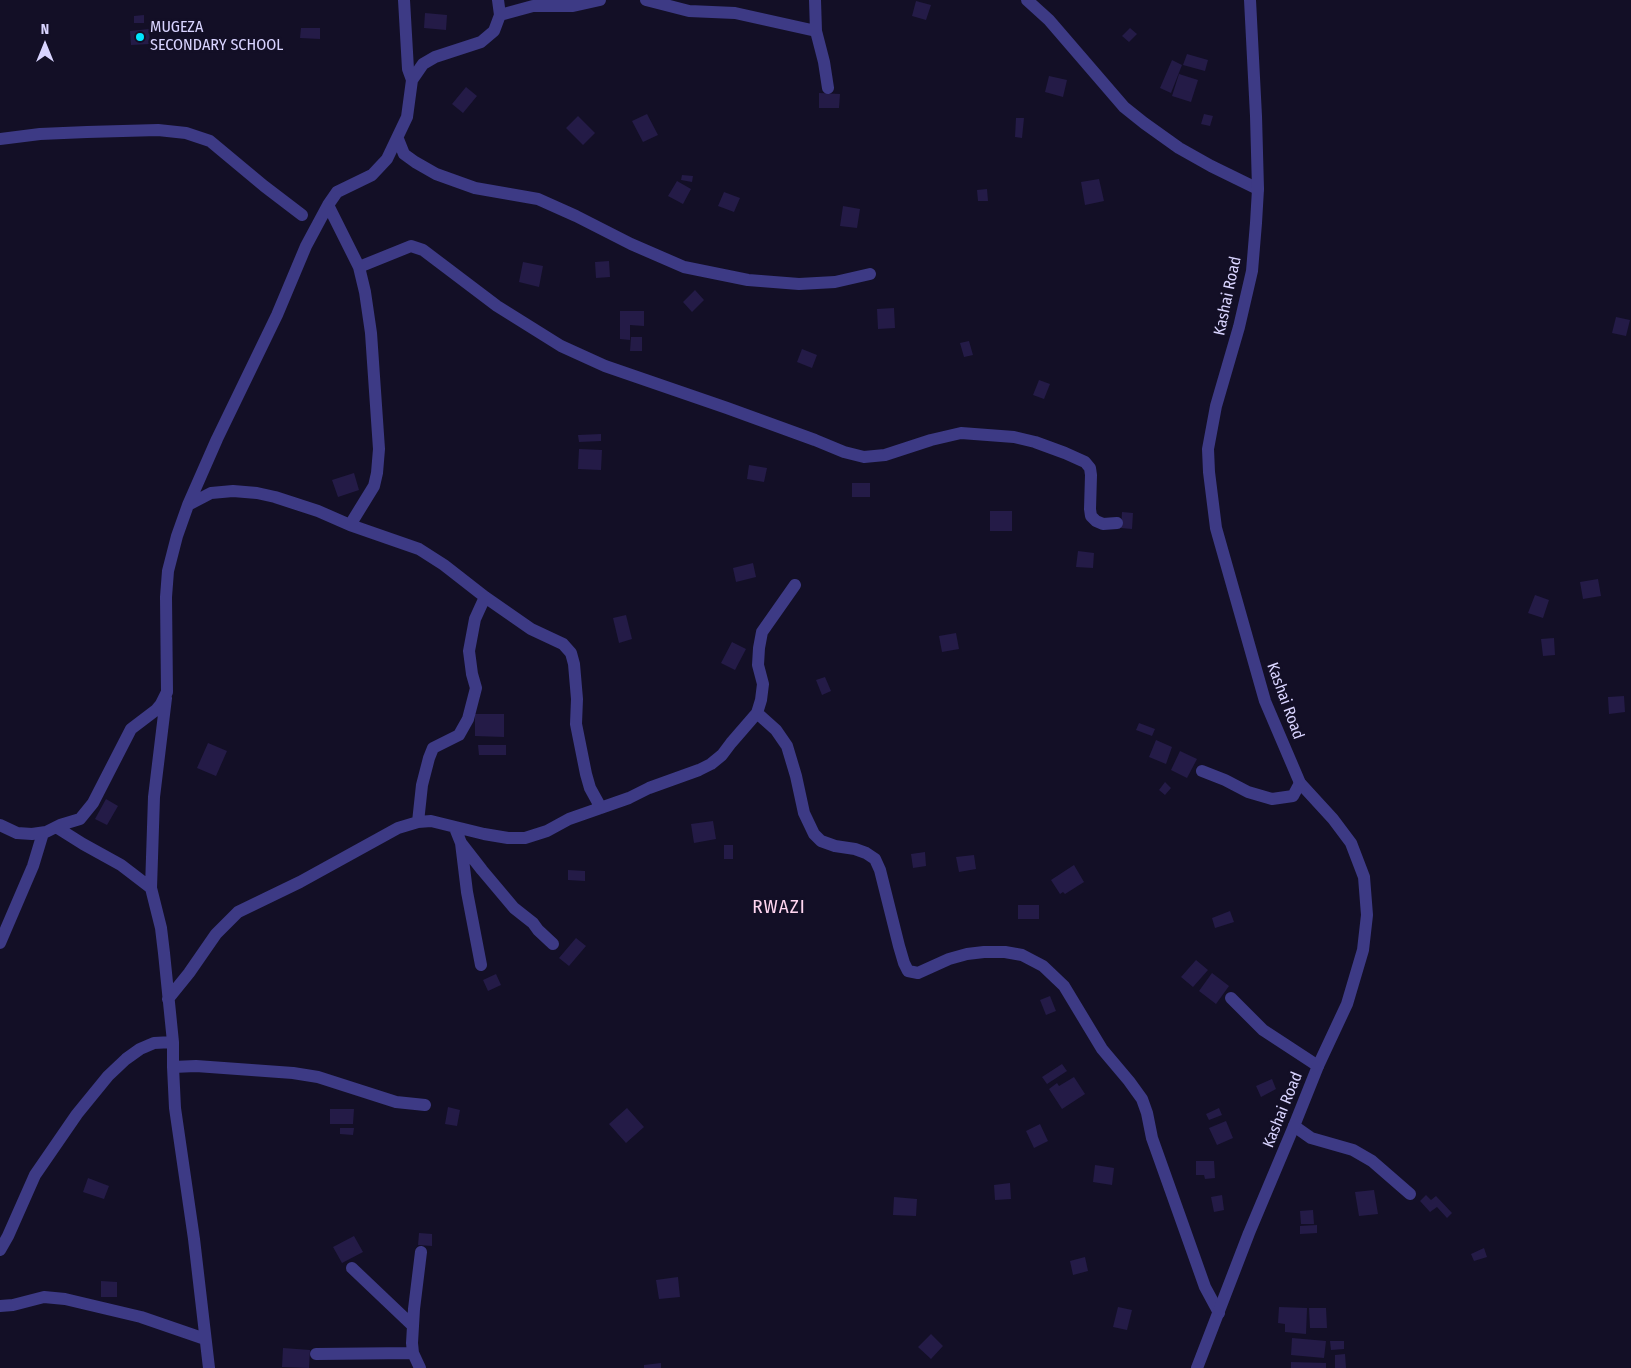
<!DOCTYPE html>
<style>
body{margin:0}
#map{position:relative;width:1631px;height:1368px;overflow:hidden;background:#130f26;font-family:"Fira Sans Condensed",sans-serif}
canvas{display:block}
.north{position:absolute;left:20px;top:20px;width:50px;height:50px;-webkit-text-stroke:4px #130f26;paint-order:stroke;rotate:0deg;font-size:14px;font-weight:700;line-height:20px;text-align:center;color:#d9d4ff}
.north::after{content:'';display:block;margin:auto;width:18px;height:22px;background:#d9d4ff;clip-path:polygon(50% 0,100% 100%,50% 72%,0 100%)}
</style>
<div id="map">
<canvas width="1631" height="1368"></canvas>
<div class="north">N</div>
</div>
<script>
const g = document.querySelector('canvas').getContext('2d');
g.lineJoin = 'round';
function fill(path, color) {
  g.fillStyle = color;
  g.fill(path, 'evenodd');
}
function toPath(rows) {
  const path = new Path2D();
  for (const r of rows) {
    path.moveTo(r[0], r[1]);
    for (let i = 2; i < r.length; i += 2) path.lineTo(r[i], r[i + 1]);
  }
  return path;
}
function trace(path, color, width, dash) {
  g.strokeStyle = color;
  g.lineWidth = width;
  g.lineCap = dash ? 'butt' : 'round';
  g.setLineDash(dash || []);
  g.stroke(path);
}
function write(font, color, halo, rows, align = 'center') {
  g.font = font + ' "Fira Sans Condensed",sans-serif';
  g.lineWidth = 5;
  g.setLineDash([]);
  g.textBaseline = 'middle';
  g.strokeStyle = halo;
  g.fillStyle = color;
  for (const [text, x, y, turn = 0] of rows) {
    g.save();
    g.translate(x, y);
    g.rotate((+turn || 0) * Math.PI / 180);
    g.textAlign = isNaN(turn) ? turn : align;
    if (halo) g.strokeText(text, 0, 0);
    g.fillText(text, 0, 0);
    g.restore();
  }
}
const building = toPath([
 [916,1,931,5,926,20,912,16],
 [425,13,447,15,446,30,424,28],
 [144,15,144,23,134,23,134,16],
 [301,28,320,28,320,39,300,38],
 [1130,28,1137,34,1129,42,1122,36],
 [149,29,150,44,131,45,130,31],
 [1187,54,1208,60,1205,71,1183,65],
 [1172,60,1182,65,1171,93,1160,88],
 [1179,74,1198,80,1191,102,1172,96],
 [1049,76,1067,80,1063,97,1045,92],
 [466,87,477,96,463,113,452,104],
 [819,93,840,94,839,108,819,108],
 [647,114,658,135,643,142,632,121],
 [1204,114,1213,116,1210,126,1201,124],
 [578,116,595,133,583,145,566,128],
 [1016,118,1024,118,1022,138,1015,137],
 [682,175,693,176,692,182,681,180],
 [1099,179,1104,201,1085,205,1081,182],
 [677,181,691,189,683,204,668,196],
 [987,189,988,201,978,201,977,190],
 [724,192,740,198,734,212,718,206],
 [843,206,860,209,857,228,840,226],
 [609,261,610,277,596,278,595,262],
 [523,262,543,266,539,287,519,282],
 [695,290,704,300,692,312,683,302],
 [894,308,895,328,878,329,877,309],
 [620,311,644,311,644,326,630,325,630,340,620,339],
 [1616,317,1630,320,1626,336,1612,333],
 [631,337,642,337,642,351,630,351],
 [969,341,973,355,964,357,960,343],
 [802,349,817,355,812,368,797,362],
 [1039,380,1050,384,1044,399,1033,395],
 [601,434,601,441,579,442,578,435],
 [579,449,602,450,601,470,578,469],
 [749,465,767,468,764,482,747,479],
 [354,473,359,490,338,497,332,480],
 [852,483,870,483,870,497,852,497],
 [990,511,1012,511,1012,531,990,531],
 [1122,512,1133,513,1132,529,1121,528],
 [1078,551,1094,553,1093,568,1076,567],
 [753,563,756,577,736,582,733,568],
 [1598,579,1601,596,1583,599,1580,582],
 [1535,595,1549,600,1543,618,1528,613],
 [626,615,632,639,619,643,613,618],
 [956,633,959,649,942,652,939,636],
 [1554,638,1555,655,1543,656,1541,639],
 [732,642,746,649,735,670,721,663],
 [825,677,831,691,822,695,816,680],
 [1624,696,1625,712,1609,714,1608,697],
 [475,714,504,714,504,737,475,736],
 [1139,723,1155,729,1152,736,1136,730],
 [1156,740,1172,747,1166,764,1149,757],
 [208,743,227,751,216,776,197,768],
 [478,745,506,745,506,755,479,755],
 [1180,751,1197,759,1187,778,1171,770],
 [1165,782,1171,788,1165,795,1159,790],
 [106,799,118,806,107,825,95,819],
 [713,821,716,839,694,843,691,824],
 [724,845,733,845,733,859,724,859],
 [925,852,926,866,913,868,911,854],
 [974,855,976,869,959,872,956,857],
 [1074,865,1084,882,1065,894,1063,892,1060,894,1051,880],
 [568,870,585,871,585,881,568,880],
 [1018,905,1039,905,1039,919,1018,919],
 [1230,911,1234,922,1215,928,1212,918],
 [576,938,586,946,569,966,559,958],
 [1196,960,1208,970,1193,987,1181,977],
 [1212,973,1229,986,1216,1004,1199,991],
 [496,974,501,985,488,991,483,980],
 [1050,996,1056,1011,1046,1015,1040,1000],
 [1062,1064,1067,1071,1047,1084,1042,1077],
 [1074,1077,1085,1094,1062,1109,1049,1089,1057,1083,1059,1086],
 [1272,1079,1276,1089,1261,1097,1256,1086],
 [448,1107,460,1110,457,1126,445,1124],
 [627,1108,644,1127,626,1143,609,1124],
 [1219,1108,1222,1115,1209,1120,1206,1114],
 [330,1109,354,1109,353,1124,330,1124],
 [1226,1121,1233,1138,1217,1145,1209,1128],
 [1040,1124,1048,1141,1034,1148,1026,1131],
 [340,1128,354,1128,353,1135,340,1134],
 [1196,1161,1214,1161,1215,1178,1205,1179,1204,1175,1196,1175],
 [1095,1165,1114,1168,1112,1185,1093,1182],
 [88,1178,109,1186,104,1199,83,1192],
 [1010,1183,1011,1199,995,1200,994,1185],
 [1374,1190,1378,1214,1359,1216,1355,1192],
 [1222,1195,1224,1210,1214,1212,1211,1197],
 [1426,1195,1431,1200,1436,1196,1452,1213,1447,1218,1437,1207,1430,1212,1420,1201],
 [894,1197,917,1199,916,1216,893,1215],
 [1313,1210,1314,1224,1301,1224,1300,1211],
 [1317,1225,1317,1233,1300,1234,1300,1226],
 [419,1233,432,1234,432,1246,418,1245],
 [354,1236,363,1252,342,1263,333,1247],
 [1484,1248,1487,1257,1474,1261,1471,1254],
 [1085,1257,1088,1271,1073,1275,1070,1261],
 [678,1277,680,1297,659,1299,656,1280],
 [101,1281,117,1282,117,1297,101,1297],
 [1118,1307,1132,1310,1127,1330,1113,1327],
 [1279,1307,1307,1308,1306,1334,1285,1332,1285,1324,1278,1323],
 [1309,1308,1326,1308,1327,1328,1310,1328],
 [931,1334,943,1346,931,1359,918,1347],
 [1292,1338,1326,1341,1324,1358,1291,1355],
 [1330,1341,1344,1341,1344,1349,1331,1350],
 [283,1348,310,1350,309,1368,282,1367],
 [1345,1354,1346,1368,1335,1368,1335,1355],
 [1291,1362,1326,1363,1326,1368,1291,1368],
 [661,1363,661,1368,644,1368,644,1365]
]);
const minor = toPath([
 [646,0,689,11,735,13,816,31],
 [815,0,816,31,824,62,828,88],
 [1027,0,1049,20,1124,107,1144,123,1179,148,1211,166,1258,189],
 [500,15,533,6,573,6,600,0],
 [412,80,423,64,435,57,481,42,494,31,500,15,498,0],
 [0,139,40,134,87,132,158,130,186,133,210,141,264,186,302,215],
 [398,139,404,154,415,162,436,174,475,188,538,199,576,216,631,244,684,267,748,280,799,284,835,282,870,274],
 [328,205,359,267,365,292,371,333,379,449,377,473,374,486,350,525],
 [359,267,411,246,423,250,497,306,561,346,605,366,727,408,815,440,844,452,864,457,885,455,931,440,961,433,1014,437,1035,442,1065,453,1085,462,1090,468,1091,475,1090,509,1091,516,1096,521,1103,524,1117,523],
 [188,505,211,493,233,491,257,493,275,497,318,511,350,525,419,549,444,565,485,597,531,629,563,644,571,653,574,664,577,699,576,724,586,774,590,788,601,808],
 [166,698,154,797,151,888,161,928,164,953,173,1042,173,1067,175,1108,194,1239,209,1368],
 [757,713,776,730,787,746,796,776,804,813,814,834,821,841,835,846,855,849,866,853,875,859,880,870,899,946,904,963,908,971,918,973,949,959,967,954,984,952,1005,952,1022,955,1043,966,1064,986,1102,1049,1129,1081,1142,1099,1147,1113,1152,1138,1183,1225,1205,1287,1219,1313],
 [1202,771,1225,780,1248,792,1272,799,1293,796,1300,783],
 [418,822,422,785,429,758,433,748,459,735,468,719,476,688,472,674,469,651,475,619,485,597],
 [0,825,17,833,32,834,46,832,60,825,80,819,93,803,131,729,156,710,161,704,167,692,166,597,168,571,177,536,188,505,217,439,277,315,306,246,328,205,337,192,372,175,387,159,407,117,412,80,408,69,404,0],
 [56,827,83,844,121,865,151,888],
 [455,828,461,843,482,870,514,908,533,923,538,930,553,944],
 [461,843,467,892,481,965],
 [0,943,33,866,43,833],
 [1231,998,1263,1030,1318,1066],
 [168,999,189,973,216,934,238,912,300,882,398,828,418,822,431,821,484,834,508,838,525,838,547,831,569,819,629,798,649,788,699,770,711,764,722,755,731,743,757,713,761,700,763,684,758,665,759,648,762,632,795,585],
 [173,1067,196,1066,293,1073,318,1077,396,1102,425,1105],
 [1294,1126,1311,1138,1353,1150,1372,1161,1410,1194],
 [0,1250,8,1236,35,1175,77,1114,108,1076,126,1059,140,1049,154,1043,173,1042],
 [352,1268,413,1326],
 [0,1306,13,1305,44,1297,65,1299,141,1317,205,1339],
 [316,1354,413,1353],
 [420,1368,413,1353,412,1343,414,1309,421,1252]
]);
const tertiary = toPath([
 [1197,1368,1249,1233,1294,1126,1318,1066,1347,1004,1363,950,1367,915,1364,877,1351,843,1333,819,1300,783,1265,701,1216,528,1209,472,1208,449,1216,406,1239,327,1252,271,1256,223,1258,189,1256,116,1250,0]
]);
const markers = [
 [140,37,5,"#00e5ff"]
];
const poiNames = [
 ["MUGEZA",150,28],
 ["SECONDARY SCHOOL",150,46]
];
const streetNames = [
 ["Kashai Road",1228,296,-78],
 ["Kashai Road",1285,701,70],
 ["Kashai Road",1283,1110,-68]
];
const quarterNames = [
 ["RWAZI",779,908]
];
fill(building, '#241b47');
trace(minor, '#3d3a85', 12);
trace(tertiary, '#3d3a85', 12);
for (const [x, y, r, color] of markers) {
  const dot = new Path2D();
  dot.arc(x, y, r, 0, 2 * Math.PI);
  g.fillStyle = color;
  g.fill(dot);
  trace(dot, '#130f26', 2);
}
write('16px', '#d9d4ff', '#130f26', poiNames, 'left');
write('16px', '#d9d4ff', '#130f26', streetNames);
g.letterSpacing = '1px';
write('19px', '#ffd6f0', '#130f26', quarterNames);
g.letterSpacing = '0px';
</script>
